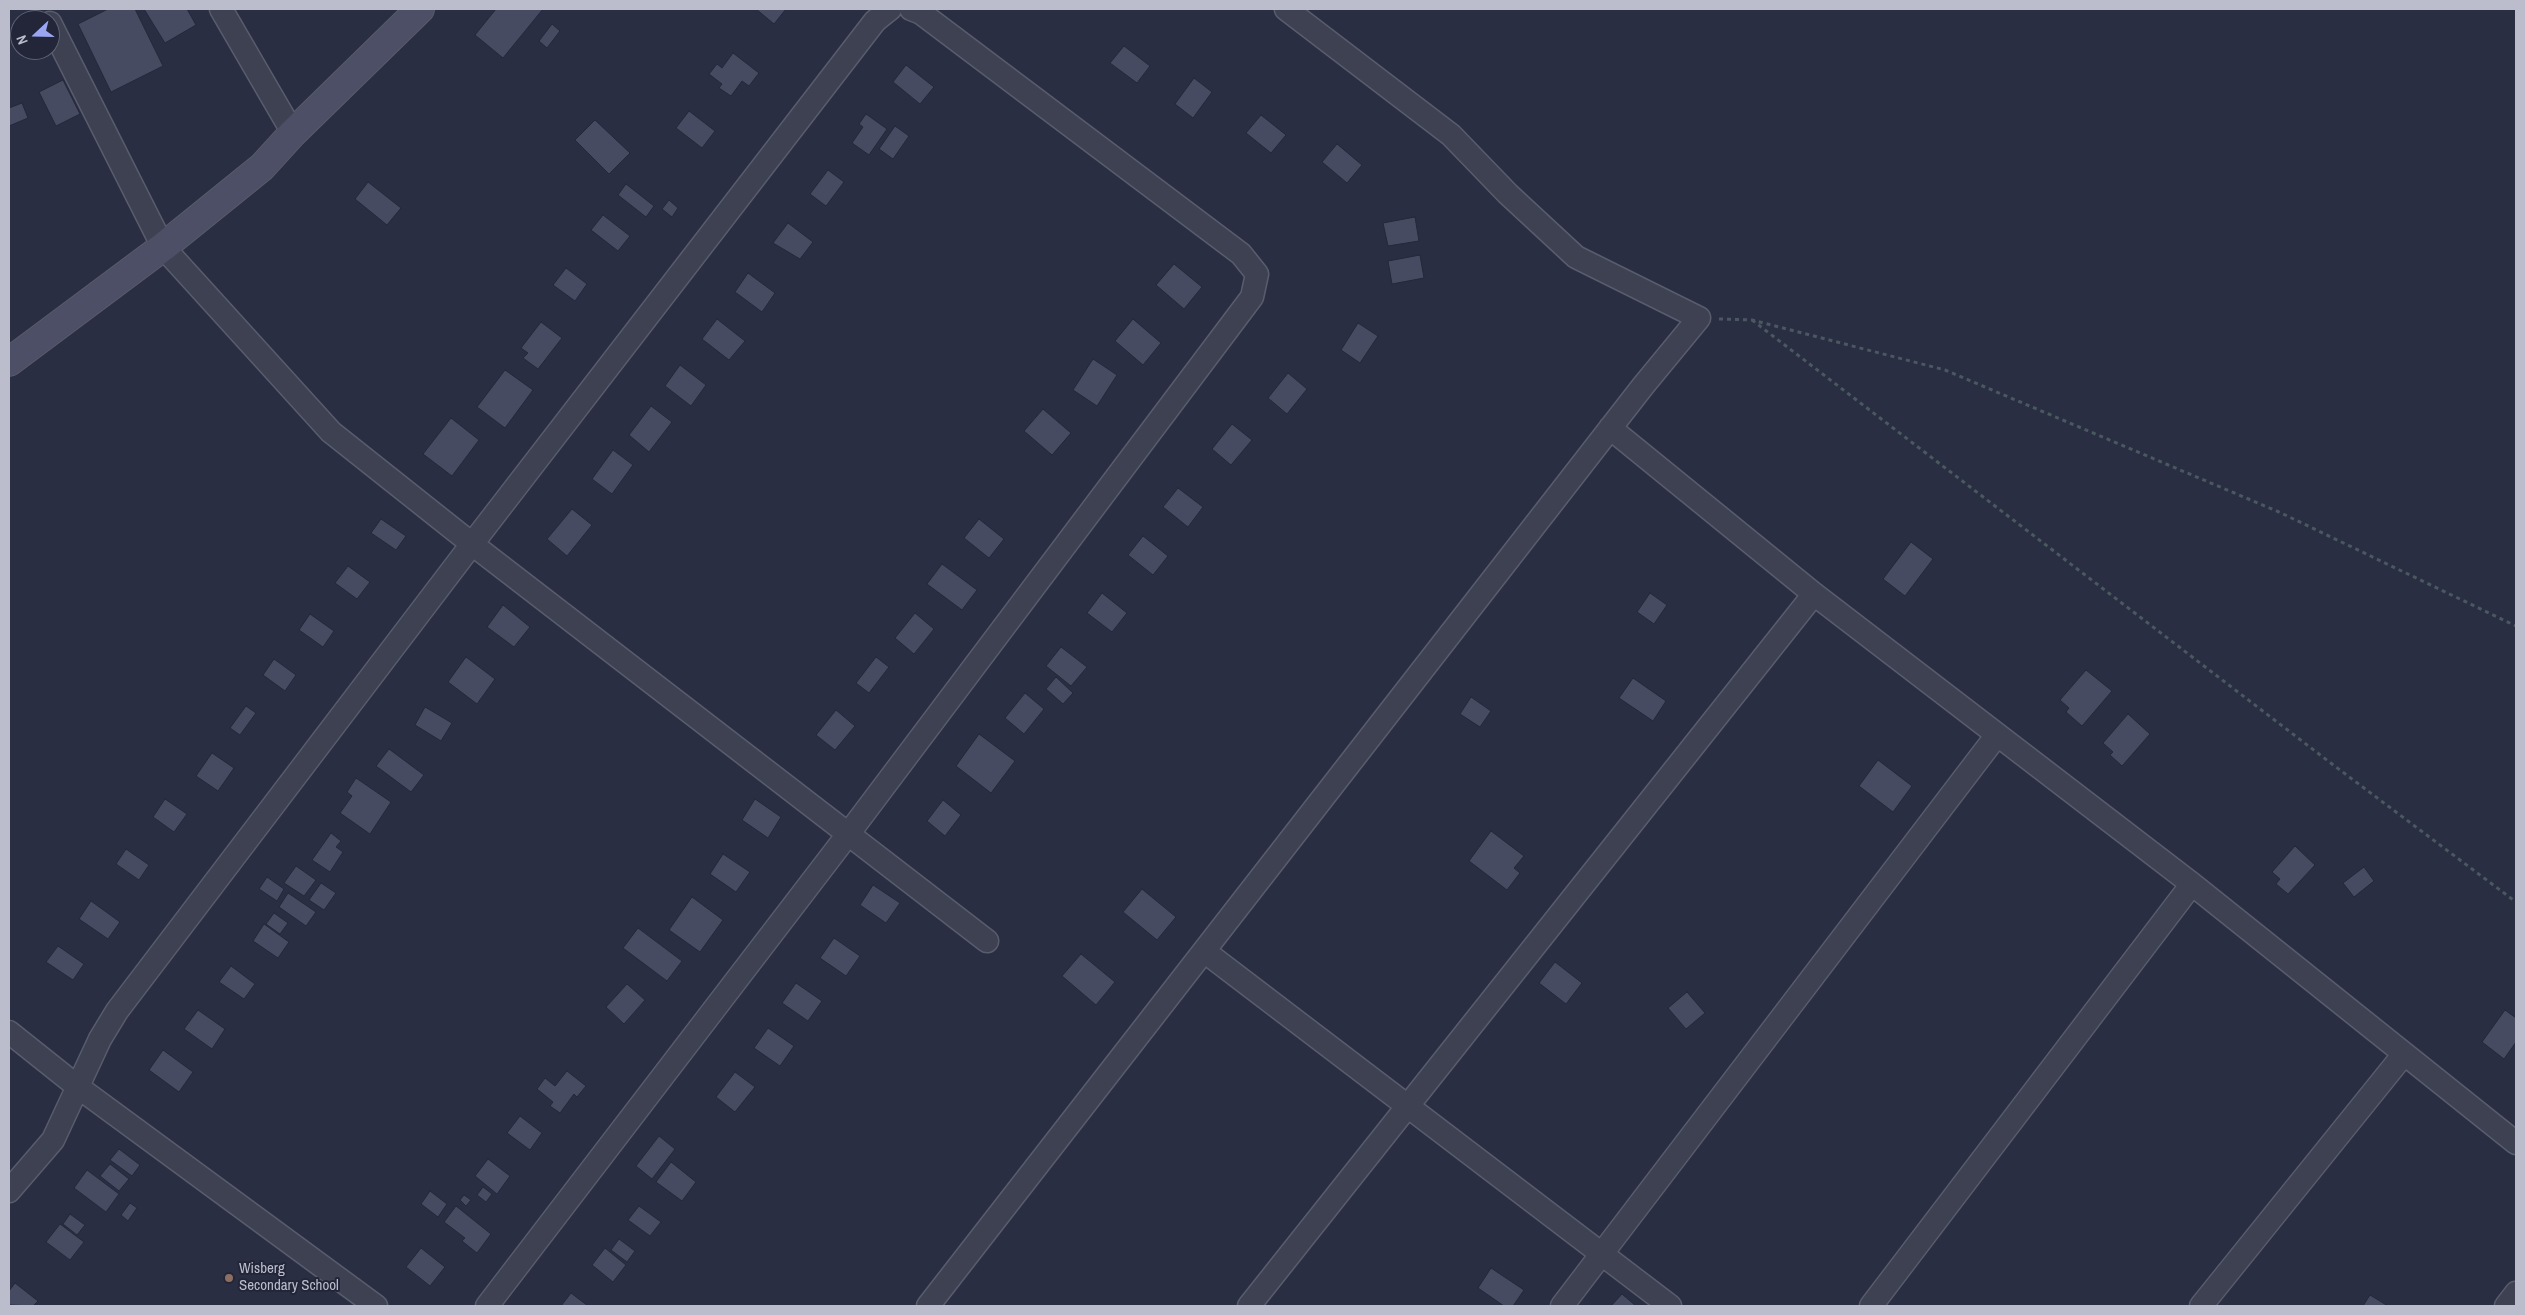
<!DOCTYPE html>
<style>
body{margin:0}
#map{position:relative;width:2525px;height:1315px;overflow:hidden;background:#2a2e42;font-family:"Archivo Narrow",sans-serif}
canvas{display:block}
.frame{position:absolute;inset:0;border:10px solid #bbbdcc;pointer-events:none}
.north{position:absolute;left:10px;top:10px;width:50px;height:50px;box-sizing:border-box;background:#222638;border:1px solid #5f6273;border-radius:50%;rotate:249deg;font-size:14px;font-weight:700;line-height:20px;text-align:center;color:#bbbdcc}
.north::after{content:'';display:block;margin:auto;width:18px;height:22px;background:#9aa6f2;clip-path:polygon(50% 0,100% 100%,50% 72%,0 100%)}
</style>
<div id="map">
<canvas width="2525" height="1315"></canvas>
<div class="frame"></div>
<div class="north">N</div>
</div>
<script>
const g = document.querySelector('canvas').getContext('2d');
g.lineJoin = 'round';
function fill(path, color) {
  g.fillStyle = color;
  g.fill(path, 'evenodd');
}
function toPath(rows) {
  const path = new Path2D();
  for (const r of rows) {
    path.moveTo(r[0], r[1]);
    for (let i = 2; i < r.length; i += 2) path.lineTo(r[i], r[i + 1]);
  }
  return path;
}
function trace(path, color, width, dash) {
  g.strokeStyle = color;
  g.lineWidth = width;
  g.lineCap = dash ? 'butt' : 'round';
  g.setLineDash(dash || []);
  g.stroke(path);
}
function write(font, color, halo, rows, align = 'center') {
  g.font = font + ' "Archivo Narrow",sans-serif';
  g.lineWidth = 4;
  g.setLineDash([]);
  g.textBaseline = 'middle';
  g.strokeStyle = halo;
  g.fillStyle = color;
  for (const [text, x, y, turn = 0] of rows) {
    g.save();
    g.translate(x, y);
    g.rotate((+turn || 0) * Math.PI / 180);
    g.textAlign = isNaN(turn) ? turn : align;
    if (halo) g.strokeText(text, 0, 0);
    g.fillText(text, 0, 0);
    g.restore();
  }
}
const building = toPath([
 [108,9,135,9,163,66,111,92,78,24,108,9],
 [144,9,187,9,196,25,165,43,144,9],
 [496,9,543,9,503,58,475,35,496,9],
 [756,9,786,9,774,24,756,9],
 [552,24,560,31,547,48,539,41,552,24],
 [1124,46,1150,66,1137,83,1110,63,1124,46],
 [733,53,759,73,749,86,742,81,731,96,719,88,722,84,709,74,717,64,722,68,733,53],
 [906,65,934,87,920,104,893,82,906,65],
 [1194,78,1212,92,1193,118,1175,104,1194,78],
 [63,80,80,114,56,126,39,92,63,80],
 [22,103,28,118,9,126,9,108,22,103],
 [689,111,715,131,702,148,676,128,689,111],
 [866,114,887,129,869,155,852,143,863,127,859,124,866,114],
 [1261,115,1286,135,1271,153,1246,133,1261,115],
 [595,120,630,153,609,174,575,140,595,120],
 [895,126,909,136,893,159,879,149,895,126],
 [1337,144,1362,165,1347,183,1322,162,1337,144],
 [828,170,844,182,826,206,810,194,828,170],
 [368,182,401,208,387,225,355,199,368,182],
 [626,184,654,206,646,217,618,195,626,184],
 [669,200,678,208,672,217,662,209,669,200],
 [603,215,630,236,618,251,591,230,603,215],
 [1415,217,1419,241,1388,246,1383,223,1415,217],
 [788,223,813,242,800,259,773,243,788,223],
 [1420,255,1424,278,1392,284,1388,261,1420,255],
 [1174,264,1202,287,1184,309,1156,285,1174,264],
 [566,268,587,284,575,301,553,285,566,268],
 [748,273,775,293,762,312,735,292,748,273],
 [717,319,745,341,729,360,702,339,717,319],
 [1133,319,1161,343,1143,365,1115,341,1133,319],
 [541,322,562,338,538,369,523,358,528,353,521,348,541,322],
 [1358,323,1378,336,1360,363,1341,350,1358,323],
 [1093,359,1117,375,1097,406,1073,390,1093,359],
 [680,365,706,385,691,406,665,386,680,365],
 [505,370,533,390,505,428,477,407,505,370],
 [1288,373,1307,389,1287,414,1268,398,1288,373],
 [651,406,672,422,649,452,629,435,651,406],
 [1043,409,1071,433,1052,455,1024,431,1043,409],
 [451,418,479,440,452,476,423,454,451,418],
 [1232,424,1252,440,1231,465,1212,449,1232,424],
 [613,450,633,465,612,494,592,479,613,450],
 [1178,488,1203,507,1188,527,1163,507,1178,488],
 [572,509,592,525,567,556,547,539,572,509],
 [381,519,406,536,396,550,371,533,381,519],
 [979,519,1004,539,989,558,964,538,979,519],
 [1143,536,1168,556,1153,575,1128,555,1143,536],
 [1911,542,1933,559,1905,596,1883,579,1911,542],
 [942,564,977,590,962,610,927,584,942,564],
 [348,566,370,582,357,599,335,583,348,566],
 [1102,593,1127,613,1112,632,1087,613,1102,593],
 [1650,593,1667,605,1654,624,1637,612,1650,593],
 [503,605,530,627,514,647,487,627,503,605],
 [915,613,934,629,914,654,895,638,915,613],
 [310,614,334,631,323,647,299,630,310,614],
 [1061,647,1087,667,1071,686,1046,666,1061,647],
 [466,657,495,679,477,704,448,682,466,657],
 [876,657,889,667,869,693,856,683,876,657],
 [274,659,296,675,285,691,263,675,274,659],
 [2086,670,2112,691,2082,726,2066,712,2069,708,2060,700,2086,670],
 [1056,677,1073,693,1063,704,1046,689,1056,677],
 [1633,678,1666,701,1653,721,1619,698,1633,678],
 [1025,693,1044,709,1024,734,1005,718,1025,693],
 [1471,697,1491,711,1480,727,1460,714,1471,697],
 [246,706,256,713,240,735,230,728,246,706],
 [425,707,452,723,441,741,415,725,425,707],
 [836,710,855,726,835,750,816,735,836,710],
 [2128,714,2150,734,2122,766,2110,755,2113,752,2103,743,2128,714],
 [979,734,1015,761,991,793,956,766,979,734],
 [389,749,424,775,411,792,376,766,389,749],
 [212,753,234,768,218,791,196,776,212,753],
 [1878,760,1912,786,1893,812,1859,786,1878,760],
 [356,778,391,802,370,834,340,813,352,796,347,792,356,778],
 [165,799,187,814,174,832,153,817,165,799],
 [755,799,781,817,768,838,742,820,755,799],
 [943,800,961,815,945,836,927,821,943,800],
 [1491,831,1524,856,1514,868,1520,873,1507,890,1469,861,1491,831],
 [331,833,341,841,336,847,343,852,330,872,312,860,331,833],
 [2295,846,2315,865,2288,894,2276,884,2280,879,2272,872,2295,846],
 [126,849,149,865,139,880,116,864,126,849],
 [723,854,750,872,736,892,710,874,723,854],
 [296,866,316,880,304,896,284,883,296,866],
 [2364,867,2374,881,2354,897,2343,883,2364,867],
 [267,877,284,889,277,901,259,889,267,877],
 [321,883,336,893,324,910,309,900,321,883],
 [873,885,900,903,886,923,860,905,873,885],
 [1142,889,1176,917,1157,940,1123,912,1142,889],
 [288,893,316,912,306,926,279,907,288,893],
 [692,897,723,920,700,952,669,930,692,897],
 [91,901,120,922,108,939,79,919,91,901],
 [274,913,288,923,280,934,266,924,274,913],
 [264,924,289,942,278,958,253,941,264,924],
 [638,928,682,961,667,981,623,948,638,928],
 [834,938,860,956,846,976,820,958,834,938],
 [58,946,84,964,73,980,46,962,58,946],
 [1081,954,1115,982,1096,1005,1062,976,1081,954],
 [1555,962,1582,983,1566,1004,1539,983,1555,962],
 [231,966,255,984,244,999,219,982,231,966],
 [796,983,822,1001,808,1021,782,1003,796,983],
 [627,984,645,1000,624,1024,606,1007,627,984],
 [1687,992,1705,1013,1686,1029,1668,1008,1687,992],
 [198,1010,225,1029,212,1049,184,1029,198,1010],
 [2505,1010,2516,1018,2516,1042,2504,1059,2482,1042,2505,1010],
 [768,1028,794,1046,780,1066,754,1048,768,1028],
 [163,1050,193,1072,179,1092,149,1070,163,1050],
 [567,1071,586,1086,577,1097,574,1094,560,1113,550,1106,553,1102,537,1089,545,1078,555,1086,567,1071],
 [735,1072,755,1087,735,1112,716,1097,735,1072],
 [520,1116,542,1133,530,1150,507,1133,520,1116],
 [659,1136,675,1149,652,1179,636,1166,659,1136],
 [119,1149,140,1165,132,1176,110,1160,119,1149],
 [488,1159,510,1176,497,1194,475,1176,488,1159],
 [671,1162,696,1182,682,1201,656,1182,671,1162],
 [110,1164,129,1179,119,1191,100,1176,110,1164],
 [87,1170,119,1194,106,1212,74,1188,87,1170],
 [483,1187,492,1194,486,1202,477,1195,483,1187],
 [430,1191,447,1204,438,1217,421,1204,430,1191],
 [464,1195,471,1200,466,1206,460,1200,464,1195],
 [130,1203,137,1208,128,1221,121,1215,130,1203],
 [456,1206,491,1234,477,1253,462,1241,465,1238,444,1222,456,1206],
 [639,1206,661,1222,650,1236,628,1220,639,1206],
 [70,1214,85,1225,77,1235,63,1224,70,1214],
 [60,1224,84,1242,70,1260,46,1242,60,1224],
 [619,1239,635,1251,627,1262,611,1250,619,1239],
 [421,1248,445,1267,430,1286,406,1267,421,1248],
 [605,1248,626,1265,613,1282,592,1265,605,1248],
 [1491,1268,1524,1290,1513,1306,1504,1306,1478,1288,1491,1268],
 [15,1283,38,1301,33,1306,9,1305,9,1291,15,1283],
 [571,1293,588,1306,561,1306,571,1293],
 [1622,1294,1636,1306,1611,1306,1622,1294],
 [2370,1295,2388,1306,2363,1306,2370,1295]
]);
const path = toPath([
 [1719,319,1752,320,1945,370,2279,512,2516,626],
 [1752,320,2332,764,2516,902]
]);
const street = toPath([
 [221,9,293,133],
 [50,23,163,247,331,432,472,544,987,941],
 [1610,428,1814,594,2192,884,2516,1143],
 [1204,951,1670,1306],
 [9,1032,78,1087,376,1306],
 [9,1191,53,1140,100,1039,117,1011,472,544,875,21,890,9],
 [487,1306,849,833,1252,297,1257,274,1241,254,921,13,911,9],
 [928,1306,1643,386,1699,318,1576,257,1508,194,1451,135,1286,9],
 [1249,1306,1814,594],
 [1562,1306,1997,735],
 [1871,1306,2192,884],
 [2201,1306,2404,1054],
 [2506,1306,2516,1293]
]);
const secondary = toPath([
 [9,362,163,247,262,167,293,133,420,9]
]);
const markers = [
 [229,1278,5,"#8d6e63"]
];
const poiNames = [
 ["Wisberg",239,1269],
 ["Secondary School",239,1286]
];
fill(building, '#464b62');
trace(building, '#24283a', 1);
trace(street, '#595c6c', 25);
trace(secondary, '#595c6c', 30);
trace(path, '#4a5860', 3, [4, 4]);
trace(street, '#3e4152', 22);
trace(secondary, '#4c4f65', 28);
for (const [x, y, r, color] of markers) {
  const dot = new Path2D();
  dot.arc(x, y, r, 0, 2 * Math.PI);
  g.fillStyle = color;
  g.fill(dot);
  trace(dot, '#222638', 2);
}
write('15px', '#bbbdcc', '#222638', poiNames, 'left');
</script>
